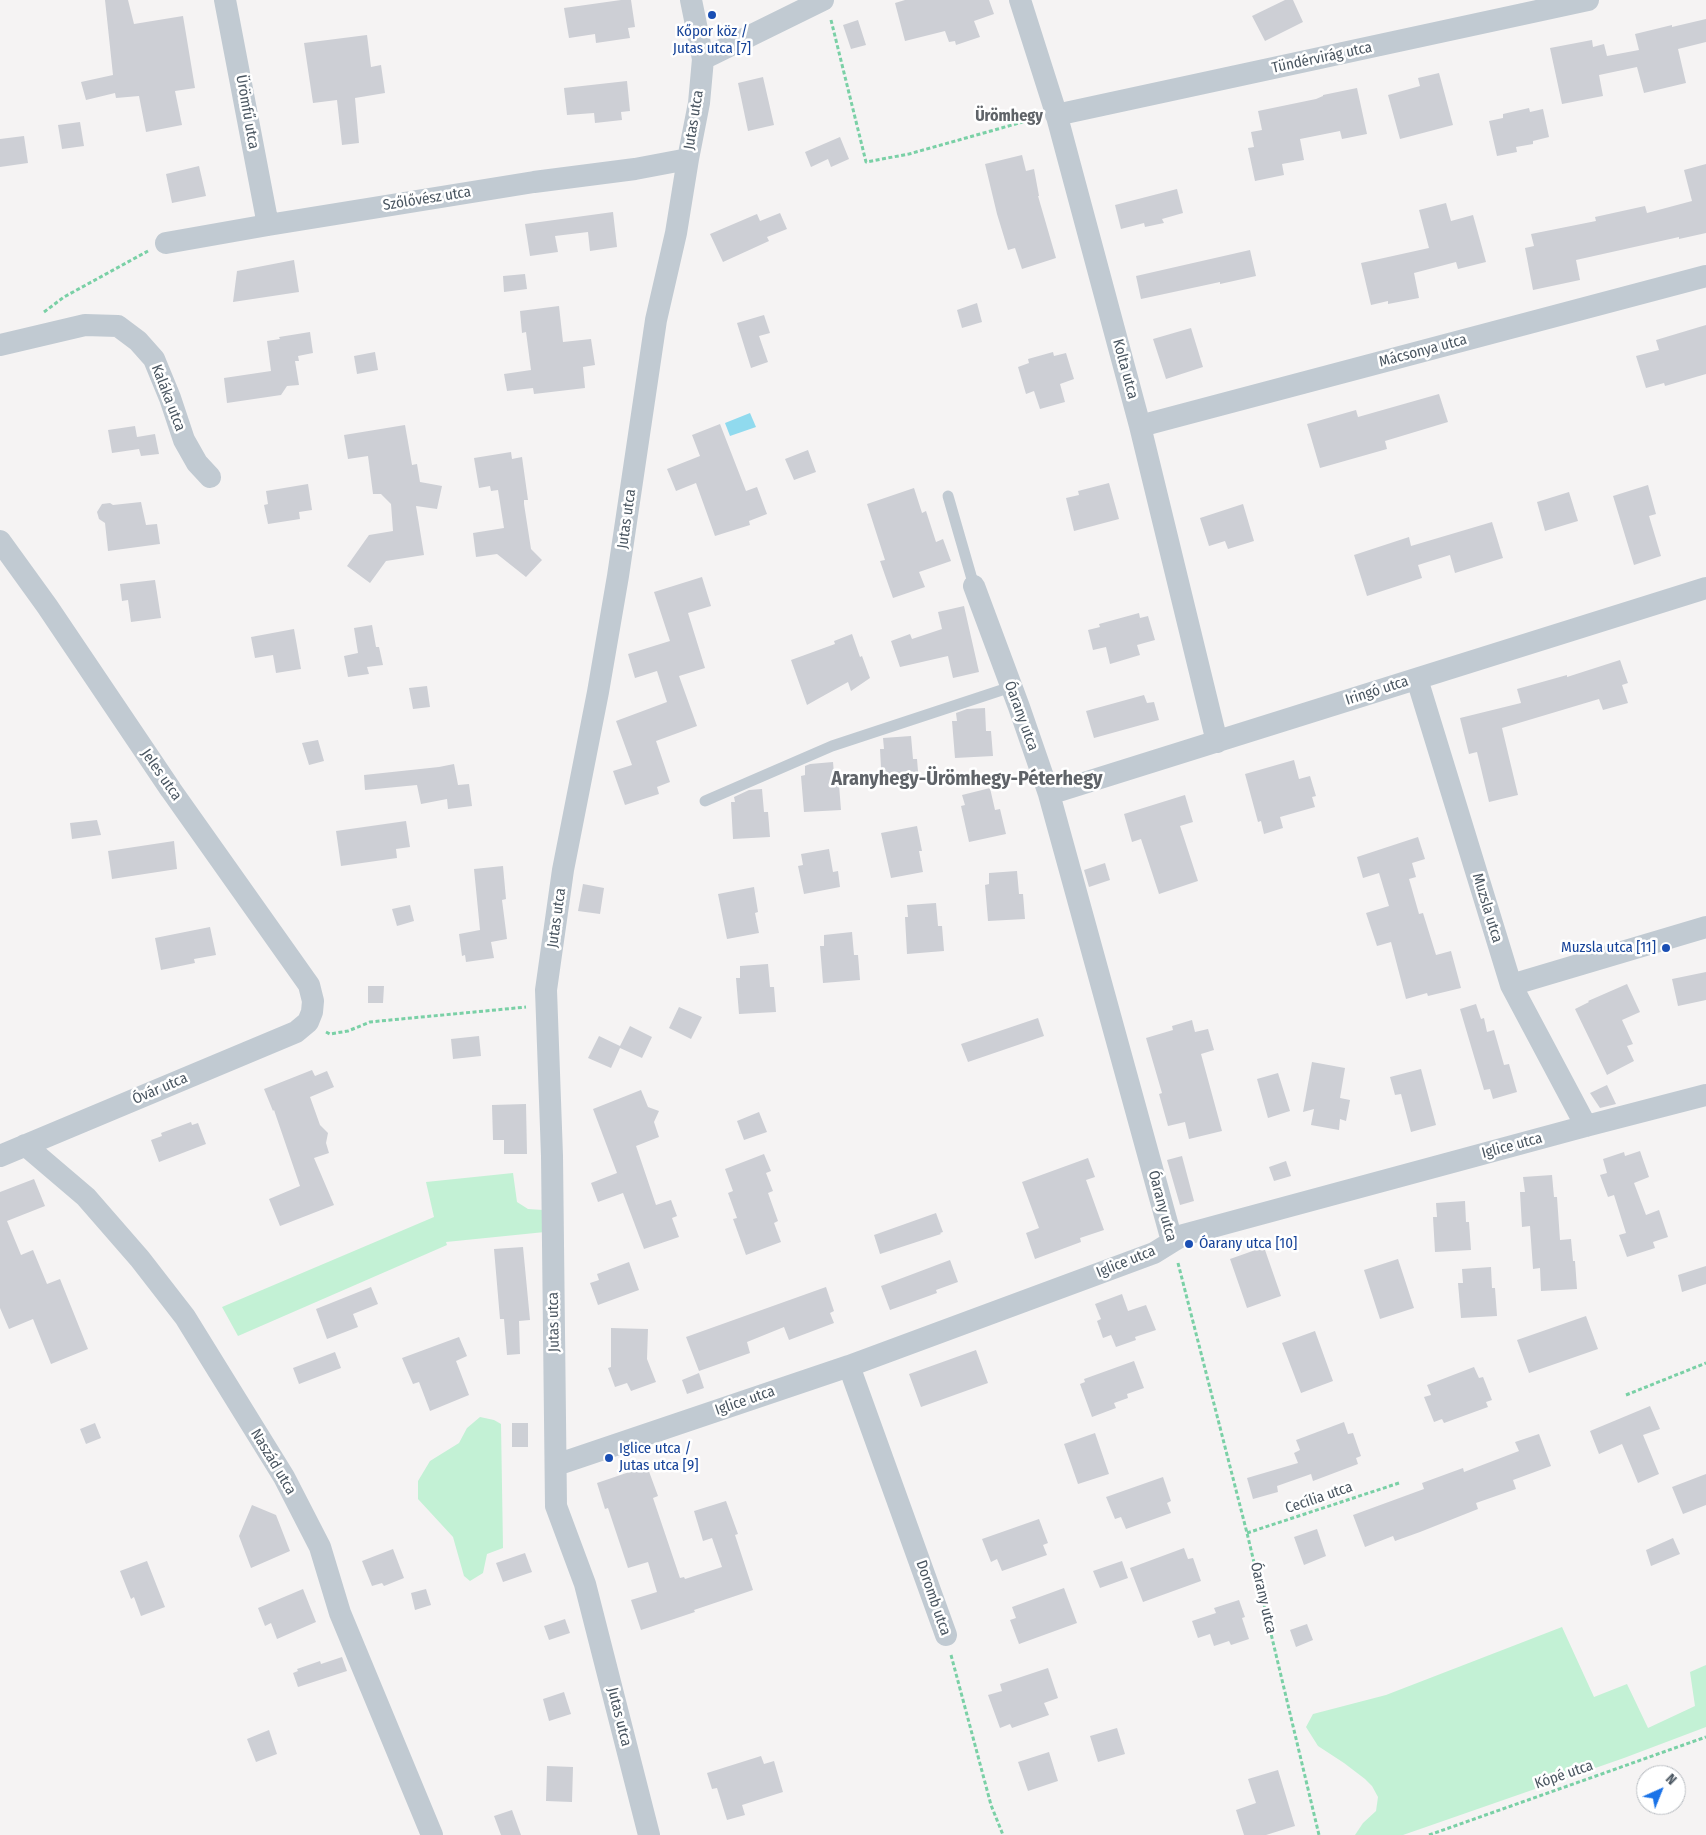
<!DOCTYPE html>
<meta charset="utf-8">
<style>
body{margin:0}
#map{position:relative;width:1706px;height:1835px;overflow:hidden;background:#f5f3f3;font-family:"Fira Sans Condensed",sans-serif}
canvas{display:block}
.north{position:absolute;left:1636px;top:1765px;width:50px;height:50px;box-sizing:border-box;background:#fff;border:1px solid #b7bbc0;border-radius:50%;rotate:44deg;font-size:14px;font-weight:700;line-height:20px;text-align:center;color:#4a5661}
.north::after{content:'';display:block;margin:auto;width:18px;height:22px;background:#1a73e8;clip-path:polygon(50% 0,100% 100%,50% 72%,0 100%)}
</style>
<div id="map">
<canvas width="1706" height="1835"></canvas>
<div class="north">N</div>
</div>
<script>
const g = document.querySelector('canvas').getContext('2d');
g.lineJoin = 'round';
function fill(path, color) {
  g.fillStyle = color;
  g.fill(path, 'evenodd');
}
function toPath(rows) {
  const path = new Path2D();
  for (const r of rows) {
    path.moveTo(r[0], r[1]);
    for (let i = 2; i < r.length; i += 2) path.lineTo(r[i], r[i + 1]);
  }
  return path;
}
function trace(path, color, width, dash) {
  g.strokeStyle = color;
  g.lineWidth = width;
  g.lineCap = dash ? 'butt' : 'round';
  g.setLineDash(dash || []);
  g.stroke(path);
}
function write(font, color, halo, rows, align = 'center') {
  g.font = font + ' "Fira Sans Condensed",sans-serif';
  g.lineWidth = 5;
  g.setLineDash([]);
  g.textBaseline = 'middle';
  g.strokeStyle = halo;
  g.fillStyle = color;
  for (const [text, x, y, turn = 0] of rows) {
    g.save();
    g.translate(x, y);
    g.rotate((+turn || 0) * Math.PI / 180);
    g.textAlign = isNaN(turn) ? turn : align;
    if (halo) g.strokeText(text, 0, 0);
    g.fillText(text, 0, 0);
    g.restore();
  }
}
const green = toPath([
 [513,1173,517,1202,528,1209,543,1210,545,1232,446,1242,447,1245,238,1336,222,1307,434,1217,426,1182],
 [480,1417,494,1420,501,1424,503,1548,487,1554,483,1573,470,1581,464,1576,453,1537,418,1499,418,1481,430,1461,459,1443,467,1428],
 [1562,1627,1594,1697,1627,1684,1648,1728,1695,1706,1690,1672,1706,1665,1706,1727,1624,1758,1403,1835,1355,1835,1363,1823,1376,1811,1378,1797,1372,1786,1365,1779,1344,1763,1318,1746,1306,1727,1313,1714,1386,1695]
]);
const water = toPath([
 [750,413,756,427,730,436,725,423]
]);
const building = toPath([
 [105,0,128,0,134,24,183,16,195,88,175,91,182,125,146,132,139,96,116,98,115,93,86,100,81,82,113,75],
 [621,0,631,0,635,27,628,28,630,38,596,43,595,34,569,38,564,8],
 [905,0,989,0,994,14,974,21,980,37,956,45,955,41,949,42,945,31,905,41,895,3],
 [1285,0,1293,0,1303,22,1265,41,1252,16],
 [1706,19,1706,42,1678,49,1686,83,1644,93,1637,67,1599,75,1603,96,1562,104,1550,48,1592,40,1593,47,1604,44,1607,56,1639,50,1635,34,1672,25,1672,27],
 [858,20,866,45,851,49,843,25],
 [367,35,371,67,381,65,385,93,355,98,359,143,342,145,337,100,313,103,304,43],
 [1439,73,1453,125,1400,139,1388,95,1420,86,1418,78],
 [763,77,774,125,748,131,738,83],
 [627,81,630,111,621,112,622,120,595,123,594,113,567,115,564,88],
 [1357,88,1367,134,1342,139,1340,131,1300,139,1304,160,1282,164,1284,175,1255,181,1248,148,1254,147,1251,132,1262,130,1258,111,1316,99,1323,96,1323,95],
 [1529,108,1530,112,1543,109,1549,137,1533,141,1533,144,1516,147,1517,152,1497,156,1489,121,1503,118,1503,114],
 [80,122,84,146,62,149,58,125],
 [24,136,28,163,0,167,0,139],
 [840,137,849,159,831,167,828,159,811,167,805,152],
 [1022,155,1026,171,1034,169,1039,196,1038,196,1056,258,1022,269,1015,248,1008,250,997,214,985,164],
 [1706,164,1706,233,1679,239,1679,237,1576,260,1580,280,1533,290,1525,248,1534,246,1531,234,1596,221,1595,217,1645,206,1647,213,1692,201,1684,170],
 [199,166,206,196,172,203,166,174],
 [1177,189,1183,213,1162,219,1164,223,1145,227,1144,223,1121,229,1115,205],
 [1446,203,1451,221,1473,215,1486,262,1458,269,1456,262,1414,273,1419,298,1388,304,1388,301,1371,305,1361,263,1429,248,1419,210],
 [613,212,617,247,590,251,588,232,555,236,558,252,530,256,525,224],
 [780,213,787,229,767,237,769,241,723,262,710,234,757,214,760,221],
 [1250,250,1256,276,1220,284,1220,282,1141,299,1136,276],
 [294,260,299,292,233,302,237,271],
 [525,274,527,289,504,292,503,276],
 [977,303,982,322,962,328,957,310],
 [559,306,563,342,591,339,595,365,583,367,585,388,534,394,533,388,507,391,504,374,531,370,526,332,522,333,520,311],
 [764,315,770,333,759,336,768,362,751,368,737,323],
 [1706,325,1706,374,1665,386,1664,383,1646,388,1636,356,1659,350,1656,340],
 [1191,328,1203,367,1166,379,1153,339],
 [310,332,313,353,298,356,299,361,295,361,299,385,287,386,281,395,227,403,224,378,271,371,267,341,280,339,279,337],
 [375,352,378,370,357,374,354,356],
 [1053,352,1054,356,1066,353,1074,379,1060,384,1065,402,1040,409,1034,391,1026,394,1018,367,1029,363,1028,359],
 [1439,394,1448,422,1385,441,1387,449,1320,468,1307,424,1356,410,1358,417],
 [720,424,746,491,757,487,767,514,749,521,750,525,715,536,696,483,676,491,667,469,700,456,692,435],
 [405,425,412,465,417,464,420,482,442,486,437,509,416,506,424,555,386,561,370,583,347,566,369,535,393,531,391,504,381,494,373,494,368,456,348,459,344,435],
 [135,426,137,437,155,434,159,454,141,456,139,449,112,453,108,430],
 [808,450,816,472,794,480,785,459],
 [511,452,512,459,522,457,528,500,524,500,524,504,531,549,542,560,526,577,497,554,476,557,473,533,504,528,498,490,491,491,490,486,479,488,474,458],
 [1109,483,1119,519,1074,531,1066,498,1079,495,1078,491],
 [308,484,312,510,299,512,300,519,268,524,264,505,268,504,266,491],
 [1648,485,1656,514,1649,516,1661,556,1634,565,1613,496],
 [914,488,922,513,926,511,936,542,943,539,951,561,919,572,925,587,893,598,880,561,885,560,867,504],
 [1569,492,1578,521,1545,531,1537,502],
 [141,502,146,525,157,524,160,544,108,551,105,523,99,519,97,512,102,504,110,503,113,505],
 [1243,504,1254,541,1228,549,1225,541,1209,546,1200,518],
 [1492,522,1503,558,1455,573,1450,555,1418,565,1422,578,1367,596,1354,555,1409,537,1411,546],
 [702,577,711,606,688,613,705,668,679,676,697,726,656,741,670,782,657,787,659,794,625,805,613,771,632,765,616,721,667,702,657,671,635,678,628,654,670,641,654,592],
 [155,580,161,618,131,622,128,600,122,601,120,584],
 [964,606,979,672,953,678,948,656,900,667,891,641,910,634,912,639,942,629,938,612],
 [1139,613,1140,618,1148,616,1155,640,1137,645,1140,655,1110,664,1106,647,1093,650,1088,630,1100,627,1099,624],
 [372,625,376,647,379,647,383,665,367,667,369,674,348,677,344,656,358,653,354,628],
 [294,629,301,669,276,673,273,655,255,658,251,637],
 [852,634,860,657,862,656,870,678,851,691,848,682,807,705,791,660,835,644,834,641],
 [1620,660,1628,683,1622,685,1628,703,1603,710,1599,699,1502,728,1518,795,1489,802,1477,752,1469,754,1460,718,1521,703,1517,689,1567,675,1567,677],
 [427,686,430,707,413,709,409,688],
 [1144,695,1147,703,1154,702,1159,720,1094,738,1086,711],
 [985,708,986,731,991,731,993,756,955,758,952,721,957,721,956,713,967,709],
 [911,736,913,759,917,759,919,783,882,786,880,749,884,749,883,738],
 [318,740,324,761,309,765,302,743],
 [1294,760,1299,779,1310,776,1316,796,1312,797,1315,807,1280,817,1283,828,1264,834,1261,821,1258,822,1245,774],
 [833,762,835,785,839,785,841,810,804,812,801,776,805,775,805,766,810,764],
 [454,764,458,785,469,784,472,806,448,809,447,799,421,804,417,785,365,790,364,775,439,767],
 [990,788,995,810,1000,809,1006,834,969,842,961,806,965,805,962,795],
 [762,789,764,812,768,812,770,837,733,839,731,802,735,802,734,797,749,790],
 [1185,795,1193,822,1180,826,1198,881,1159,894,1141,839,1132,842,1124,814],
 [97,820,101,835,72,839,70,823],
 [406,821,410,847,396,849,397,858,341,866,336,831],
 [917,826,922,851,919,851,923,872,891,878,881,833],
 [1418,837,1425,859,1412,863,1416,877,1409,879,1419,914,1423,913,1436,955,1451,951,1461,988,1428,996,1427,993,1406,999,1391,942,1377,946,1366,913,1389,906,1379,873,1363,878,1357,857],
 [174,841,177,869,112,879,108,851],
 [829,849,833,872,838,871,840,887,804,894,798,866,803,865,801,854],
 [1105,863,1110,880,1089,887,1084,870],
 [503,866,506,899,502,900,507,939,491,942,494,958,466,962,465,955,462,956,459,934,480,930,474,869],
 [1017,871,1019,894,1023,894,1025,919,988,921,985,885,989,884,989,873],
 [583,884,604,888,600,914,578,911],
 [754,887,758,912,755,913,759,933,727,939,718,894],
 [936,903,938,926,942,926,944,951,907,954,905,917,908,917,907,905],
 [410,905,414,921,397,926,392,909],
 [210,927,216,955,194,959,195,963,161,970,155,938],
 [852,932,854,955,858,955,860,980,823,983,820,946,824,946,824,935],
 [768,964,770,987,774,987,776,1012,739,1014,736,978,740,978,740,966],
 [1706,972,1706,1000,1678,1006,1672,979],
 [1627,984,1640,1012,1622,1020,1633,1044,1627,1046,1634,1061,1607,1075,1575,1009,1589,1002,1588,1001],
 [368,986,384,986,383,1003,368,1003],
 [1476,1004,1481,1019,1484,1018,1487,1032,1494,1030,1504,1065,1509,1064,1517,1092,1493,1099,1490,1089,1484,1090,1460,1009],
 [679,1007,702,1017,691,1039,669,1028],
 [1038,1018,1044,1036,968,1062,961,1044],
 [1192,1020,1195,1032,1208,1029,1214,1050,1201,1054,1222,1131,1189,1139,1185,1122,1168,1126,1159,1094,1162,1093,1146,1038,1173,1030,1172,1026],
 [630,1026,652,1037,642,1058,620,1048,611,1068,588,1058,599,1036,620,1046],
 [479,1036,481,1056,453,1059,451,1039],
 [1312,1062,1345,1068,1340,1098,1350,1100,1346,1121,1340,1119,1339,1130,1311,1125,1314,1109,1303,1112],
 [1421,1069,1436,1125,1411,1132,1401,1094,1395,1095,1390,1077],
 [312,1070,315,1076,327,1071,334,1087,310,1097,320,1125,328,1133,326,1143,329,1153,314,1158,334,1205,280,1226,269,1199,300,1186,274,1110,273,1111,264,1089],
 [1278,1073,1290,1111,1268,1118,1257,1079],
 [1607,1085,1616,1104,1600,1108,1590,1093],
 [641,1090,648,1107,659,1111,654,1122,659,1137,636,1146,656,1205,671,1200,677,1216,672,1218,679,1237,644,1249,623,1193,598,1202,591,1183,617,1173,593,1109],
 [526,1104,527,1154,504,1154,504,1140,493,1140,492,1105],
 [759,1112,767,1132,744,1140,737,1121],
 [191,1122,192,1125,198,1123,206,1144,159,1162,151,1140,162,1136,161,1133],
 [1640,1151,1649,1177,1634,1183,1646,1215,1659,1210,1668,1237,1653,1242,1655,1248,1627,1257,1619,1235,1626,1233,1614,1195,1608,1197,1600,1175,1607,1173,1603,1159,1624,1152,1625,1156],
 [764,1154,771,1171,766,1173,773,1191,768,1193,778,1221,774,1223,781,1242,746,1255,733,1219,737,1218,728,1193,733,1191,725,1169],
 [1182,1156,1194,1201,1180,1205,1167,1160],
 [1088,1158,1095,1177,1086,1180,1104,1230,1080,1238,1081,1242,1035,1259,1026,1233,1039,1228,1022,1182],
 [1286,1161,1291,1176,1274,1181,1269,1167],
 [1552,1175,1554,1197,1557,1197,1560,1240,1571,1239,1573,1261,1575,1261,1577,1289,1541,1291,1540,1268,1533,1269,1530,1226,1522,1227,1520,1192,1525,1192,1523,1177],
 [34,1179,45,1206,7,1221,21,1255,33,1250,47,1284,60,1279,88,1349,51,1364,33,1319,9,1329,0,1308,0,1192],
 [1465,1201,1466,1222,1469,1222,1471,1250,1435,1252,1433,1217,1437,1217,1436,1203],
 [936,1213,943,1232,940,1233,941,1234,880,1254,874,1235],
 [523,1247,530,1320,519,1321,520,1354,507,1355,504,1319,500,1319,494,1249],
 [1264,1247,1281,1296,1247,1308,1230,1259],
 [1398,1259,1414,1308,1380,1319,1364,1270],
 [950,1260,958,1282,936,1290,937,1293,890,1310,881,1286],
 [629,1262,639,1290,598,1305,590,1283,599,1280,597,1274],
 [1706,1266,1706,1284,1682,1292,1678,1275],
 [1491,1267,1492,1288,1495,1288,1497,1316,1461,1318,1458,1283,1463,1283,1462,1269],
 [371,1287,378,1304,353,1314,358,1327,327,1339,316,1309],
 [826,1287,834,1311,830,1313,834,1323,789,1340,784,1327,747,1342,750,1353,699,1371,686,1337],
 [1122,1294,1128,1311,1146,1305,1156,1330,1135,1337,1136,1340,1116,1347,1111,1335,1103,1338,1097,1321,1101,1319,1095,1304],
 [1586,1316,1598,1349,1529,1373,1517,1340],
 [611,1328,648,1329,647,1359,656,1382,631,1391,627,1383,615,1387,608,1368,611,1367],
 [1315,1331,1333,1381,1301,1393,1282,1343],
 [459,1337,467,1356,456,1361,469,1395,430,1411,419,1382,413,1384,402,1358],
 [976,1350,988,1383,921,1407,909,1374],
 [335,1352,341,1368,299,1384,293,1368],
 [1134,1361,1144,1388,1127,1394,1128,1398,1114,1403,1116,1408,1092,1417,1080,1384,1085,1382,1084,1379],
 [1474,1367,1479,1378,1483,1377,1492,1400,1486,1402,1488,1407,1444,1423,1442,1419,1434,1422,1424,1397,1431,1395,1427,1385],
 [699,1373,704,1388,687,1394,682,1380],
 [1650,1406,1660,1429,1643,1435,1659,1474,1638,1483,1622,1444,1599,1454,1590,1431],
 [1344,1422,1348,1434,1353,1433,1361,1456,1356,1458,1358,1464,1313,1481,1311,1474,1277,1486,1278,1492,1253,1499,1247,1478,1298,1463,1294,1453,1300,1450,1296,1440],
 [95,1423,101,1438,86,1444,80,1429],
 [512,1423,528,1423,528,1447,512,1447],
 [1095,1433,1109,1474,1078,1484,1064,1444],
 [1539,1434,1551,1466,1513,1480,1516,1489,1476,1503,1478,1509,1420,1532,1395,1541,1393,1536,1365,1547,1353,1515,1424,1489,1422,1483,1463,1468,1464,1472,1519,1451,1515,1442],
 [647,1466,658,1496,653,1498,680,1578,684,1577,685,1579,722,1567,712,1538,703,1541,694,1511,726,1501,738,1534,735,1535,753,1590,694,1610,695,1612,641,1630,631,1600,657,1592,648,1562,628,1568,608,1508,605,1509,597,1483],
 [1706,1474,1706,1505,1683,1514,1672,1487],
 [1163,1477,1171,1501,1167,1503,1171,1513,1126,1529,1121,1517,1115,1519,1106,1497],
 [252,1505,276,1515,290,1551,251,1568,239,1536],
 [1039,1519,1048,1543,1043,1545,1047,1555,1002,1571,997,1559,991,1562,982,1539],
 [1317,1529,1326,1556,1304,1565,1294,1537],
 [1673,1538,1680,1554,1651,1566,1646,1550],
 [1184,1548,1188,1559,1193,1558,1201,1581,1143,1602,1130,1568],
 [393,1549,404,1578,384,1586,382,1583,372,1586,362,1561],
 [525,1553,532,1572,503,1582,496,1563],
 [147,1561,165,1607,141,1616,134,1597,131,1599,120,1571],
 [1122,1561,1128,1578,1100,1588,1093,1571],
 [1064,1588,1077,1623,1019,1644,1010,1620,1016,1618,1012,1607],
 [303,1589,316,1622,277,1639,271,1623,265,1626,258,1608],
 [426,1589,431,1605,415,1610,411,1593],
 [1239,1600,1245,1617,1242,1618,1249,1639,1231,1645,1229,1641,1214,1646,1210,1634,1198,1638,1192,1621,1216,1613,1214,1608],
 [565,1619,570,1633,549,1640,544,1626],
 [1307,1624,1313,1640,1296,1647,1290,1630],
 [342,1657,347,1671,298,1687,293,1673,298,1671,297,1669,320,1661,321,1664],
 [1048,1668,1058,1698,1044,1703,1049,1715,1012,1728,1010,1724,1000,1728,988,1695,1002,1691,1000,1684],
 [564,1692,571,1714,549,1721,543,1699],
 [1117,1728,1125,1754,1098,1762,1090,1736],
 [269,1730,277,1754,256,1762,247,1739],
 [1049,1752,1058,1781,1028,1791,1018,1762],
 [761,1756,764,1764,774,1761,783,1792,742,1805,745,1815,727,1820,717,1788,712,1789,707,1773],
 [547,1766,573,1767,572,1802,546,1801],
 [1278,1770,1295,1826,1266,1835,1244,1835,1236,1810,1256,1803,1248,1779],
 [512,1810,521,1835,501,1835,494,1816]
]);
const path = toPath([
 [831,20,866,162,909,154,1037,118],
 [44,312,64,297,148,251],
 [326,1032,330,1034,348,1031,370,1022,526,1007],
 [1178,1263,1247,1533,1319,1835],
 [1626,1395,1706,1363],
 [1247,1533,1399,1483],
 [951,1655,991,1805,1003,1835],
 [1429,1835,1706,1737]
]);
const lane = toPath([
 [948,496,974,586],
 [705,801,832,746,1011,687]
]);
const street = toPath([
 [225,0,268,225],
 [1020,0,1056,113,1140,426,1217,742],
 [703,59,823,0],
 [1056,115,1588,0],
 [166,243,268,225,534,182,635,169,688,159],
 [0,345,85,325,118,326,138,341,154,359,170,398,184,440,197,463,210,477],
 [1140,426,1706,276],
 [0,541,47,606,171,790,309,985,313,1001,312,1012,308,1022,296,1032,0,1156],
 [974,586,1019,707,1049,794,1172,1241],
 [1417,679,1511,985,1586,1126],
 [1049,794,1706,588],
 [1511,985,1706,927],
 [25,1145,86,1197,140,1259,185,1317,284,1477,320,1547,340,1613,432,1835],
 [849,1366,946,1635],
 [556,1465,849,1366,1154,1253,1183,1235,1586,1126,1706,1095],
 [649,1835,585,1584,556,1506,552,1156,546,990,563,870,598,692,618,576,656,320,676,233,688,159,699,103,703,59,691,0]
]);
const markers = [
 [712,15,5,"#1a4fb4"],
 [1666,948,5,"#1a4fb4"],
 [1189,1244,5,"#1a4fb4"],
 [609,1458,5,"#1a4fb4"]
];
const transitNames = [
 ["Kőpor köz /",712,32,"center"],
 ["Jutas utca [7]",712,49,"center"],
 ["Muzsla utca [11]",1656,948,"right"],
 ["Óarany utca [10]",1199,1244],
 ["Iglice utca /",619,1449],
 ["Jutas utca [9]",619,1466]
];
const streetNames = [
 ["Tündérvirág utca",1322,58,-12],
 ["Ürömfű utca",247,112,80],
 ["Jutas utca",694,120,-81],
 ["Szőlővész utca",427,199,-9],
 ["Mácsonya utca",1423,351,-15],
 ["Kolta utca",1125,369,75],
 ["Kaláka utca",168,398,69],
 ["Jutas utca",627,519,-82],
 ["Iringó utca",1377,691,-18],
 ["Óarany utca",1021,716,70],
 ["Jeles utca",161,775,55],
 ["Muzsla utca",1487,908,73],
 ["Jutas utca",557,918,-82],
 ["Óvár utca",160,1089,-23],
 ["Iglice utca",1512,1146,-15],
 ["Óarany utca",1162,1206,75],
 ["Iglice utca",1126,1262,-22],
 ["Jutas utca",554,1322,-91],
 ["Iglice utca",745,1401,-19],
 ["Naszád utca",273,1462,59],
 ["Cecília utca",1319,1498,-19],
 ["Doromb utca",933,1598,71],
 ["Óarany utca",1263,1598,77],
 ["Jutas utca",619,1717,76],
 ["Kópé utca",1564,1775,-19]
];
const neighbourhoodNames = [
 ["Ürömhegy",1009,117]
];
const districtNames = [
 ["Aranyhegy-Ürömhegy-Péterhegy",967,779]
];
fill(green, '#c3f1d5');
fill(water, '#90daee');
fill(building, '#cdcfd5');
trace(path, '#7ad0a6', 3, [4, 2.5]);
trace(lane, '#c1cad2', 11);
trace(street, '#c1cad2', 22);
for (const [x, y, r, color] of markers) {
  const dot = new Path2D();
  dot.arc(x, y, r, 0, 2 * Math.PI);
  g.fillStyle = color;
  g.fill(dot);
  trace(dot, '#fff', 2);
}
write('15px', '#164399', '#fff', transitNames, 'left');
write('15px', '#4a5661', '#fff', streetNames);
write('bold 16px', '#5f6368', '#fff', neighbourhoodNames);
write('bold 20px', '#5f6368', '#fff', districtNames);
</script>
